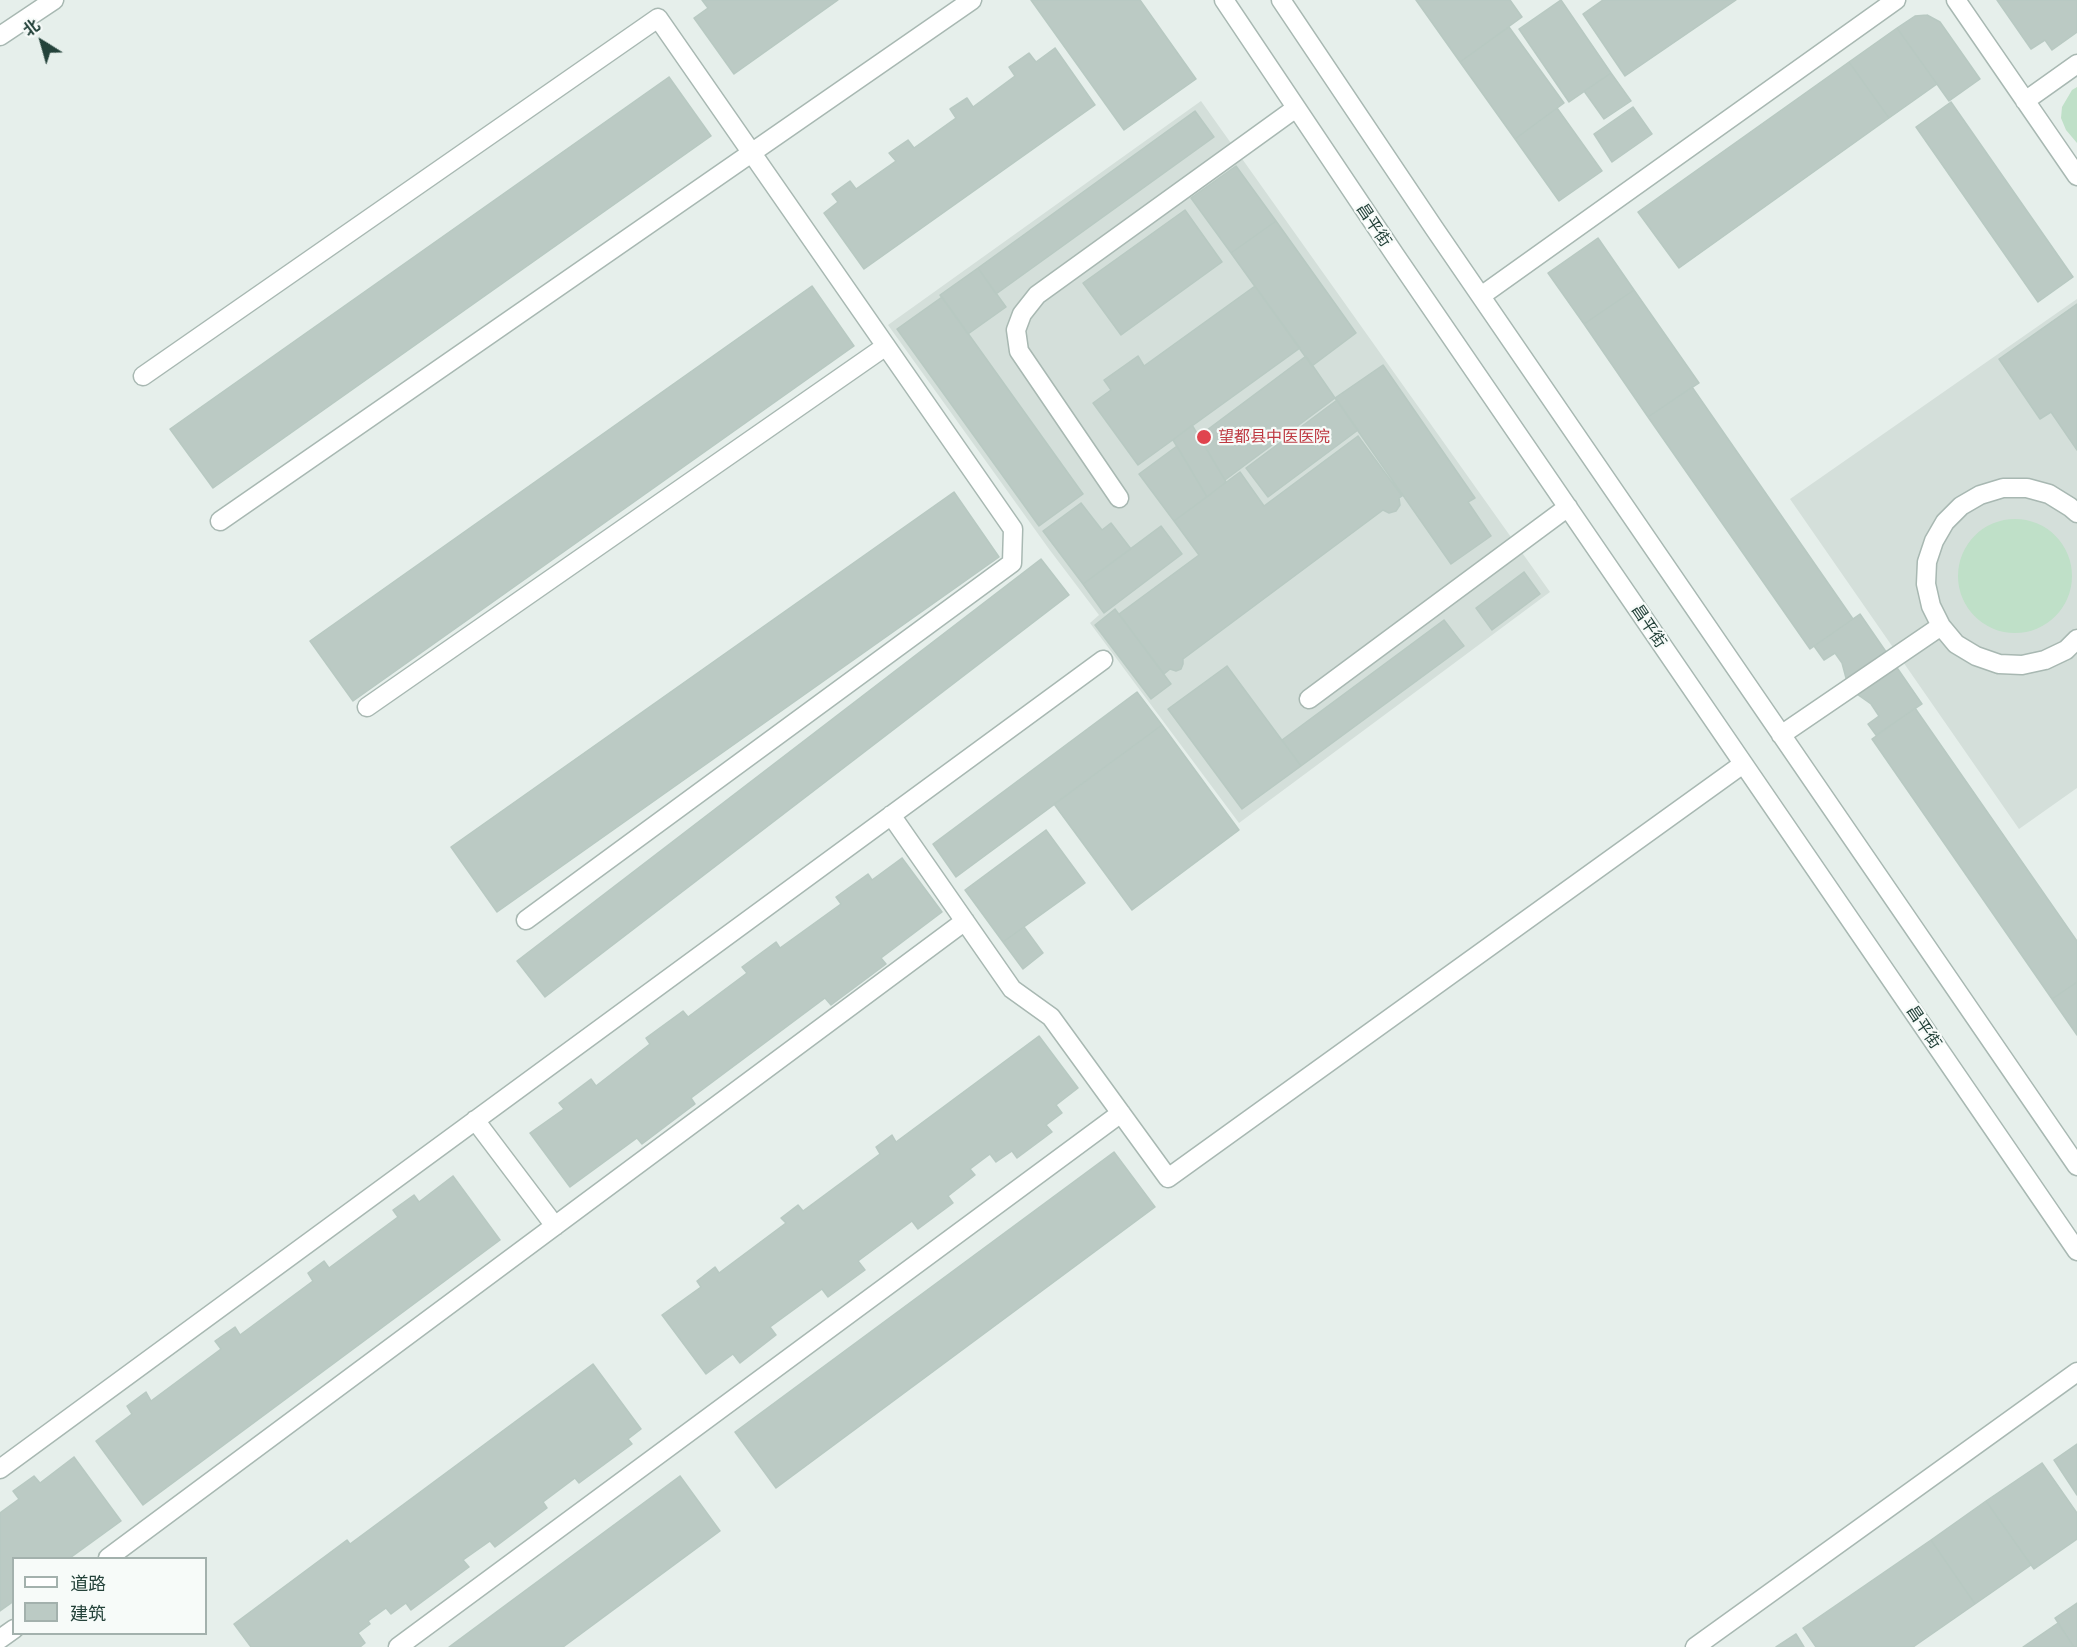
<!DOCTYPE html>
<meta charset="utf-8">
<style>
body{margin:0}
#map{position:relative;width:2077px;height:1647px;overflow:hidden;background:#e6efeb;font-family:"Exo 2","Noto Sans SC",sans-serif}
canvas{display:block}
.legend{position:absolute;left:12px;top:1557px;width:195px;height:78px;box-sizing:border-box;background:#f7fbf9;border:2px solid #a3b1ad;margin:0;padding:8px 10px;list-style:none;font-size:18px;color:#24423a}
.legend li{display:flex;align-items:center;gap:12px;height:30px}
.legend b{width:30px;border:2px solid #a3b1ad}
.north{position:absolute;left:12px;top:12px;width:60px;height:60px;-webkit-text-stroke:4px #f7fbf9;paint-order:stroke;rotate:323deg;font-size:16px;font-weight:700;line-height:24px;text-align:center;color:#24423a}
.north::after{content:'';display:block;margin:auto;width:21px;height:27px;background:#24423a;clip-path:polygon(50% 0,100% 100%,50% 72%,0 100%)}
</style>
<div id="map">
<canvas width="2077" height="1647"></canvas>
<ul class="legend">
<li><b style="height:8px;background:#fff"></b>道路</li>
<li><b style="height:16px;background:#bbcac4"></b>建筑</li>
</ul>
<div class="north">北</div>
</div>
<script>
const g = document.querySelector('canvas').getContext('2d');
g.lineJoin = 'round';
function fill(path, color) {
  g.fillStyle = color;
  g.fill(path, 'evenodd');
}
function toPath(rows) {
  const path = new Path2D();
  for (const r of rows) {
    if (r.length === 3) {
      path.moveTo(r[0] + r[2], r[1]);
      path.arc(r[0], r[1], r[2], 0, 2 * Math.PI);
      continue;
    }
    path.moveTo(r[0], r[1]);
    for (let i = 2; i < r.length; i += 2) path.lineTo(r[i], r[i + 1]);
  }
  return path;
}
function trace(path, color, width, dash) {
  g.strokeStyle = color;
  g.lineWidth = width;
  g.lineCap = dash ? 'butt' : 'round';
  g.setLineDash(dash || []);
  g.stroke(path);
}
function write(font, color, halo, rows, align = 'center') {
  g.font = font + ' "Exo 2","Noto Sans SC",sans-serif';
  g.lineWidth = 4.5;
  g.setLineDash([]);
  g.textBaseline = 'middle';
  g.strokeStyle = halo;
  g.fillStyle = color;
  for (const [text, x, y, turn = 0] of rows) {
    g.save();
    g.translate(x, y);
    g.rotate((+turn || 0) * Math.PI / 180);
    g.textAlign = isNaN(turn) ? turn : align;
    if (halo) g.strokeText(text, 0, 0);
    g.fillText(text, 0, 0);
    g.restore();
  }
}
const built = toPath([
 [1201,101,1550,592,1239,823,1090,623,1099,615,1049,549,888,325],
 [2077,299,2077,788,2019,829,1790,499]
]);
const green = toPath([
 [2077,87,2077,143,2066,130,2061,118,2062,107,2072,90],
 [2015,576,57]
]);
const building = toPath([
 [702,0,838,0,734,74,694,18,708,8,702,0],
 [1031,0,1140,0,1196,79,1124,130,1031,0],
 [1416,0,1510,0,1522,17,1460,62,1416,0],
 [1561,0,1611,73,1569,102,1519,29,1561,0],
 [1603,0,1736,0,1625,76,1583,14,1603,0],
 [1997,0,2077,0,2077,32,2052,50,2045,40,2031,49,1997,0],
 [1927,15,1940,22,1980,79,1949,101,1897,28,1915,16,1927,15],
 [1509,27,1564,103,1515,139,1460,62,1509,27],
 [1897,28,1937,84,1889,118,1849,62,1897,28],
 [1055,48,1095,105,864,269,824,213,838,202,832,194,850,181,856,189,896,161,889,153,908,140,914,148,956,118,950,109,967,98,973,107,1015,76,1009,67,1029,53,1036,62,1055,48],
 [1849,62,1889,118,1679,268,1638,212,1849,62],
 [1611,73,1631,101,1604,119,1584,91,1611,73],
 [669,77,711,136,213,488,170,429,669,77],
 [1951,102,2073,277,2038,302,1916,127,1951,102],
 [1633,107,1652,134,1612,162,1594,134,1633,107],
 [1557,108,1602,171,1559,201,1515,139,1557,108],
 [1195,111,1214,137,996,294,978,268,1195,111],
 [1236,166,1276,221,1231,253,1191,198,1236,166],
 [1185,210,1222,262,1121,335,1083,283,1185,210],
 [1276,221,1356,333,1312,366,1231,253,1276,221],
 [1598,238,1634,290,1584,324,1548,273,1598,238],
 [978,268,1006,307,968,334,940,295,978,268],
 [812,286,854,346,353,701,310,641,812,286],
 [1255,286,1300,348,1138,465,1093,403,1111,390,1104,380,1138,356,1144,366,1255,286],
 [1634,290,1699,383,1648,417,1584,324,1634,290],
 [942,297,1083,494,1039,526,897,329,942,297],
 [2077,304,2077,450,2051,412,2040,419,1999,359,2077,304],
 [1306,356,1335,398,1225,480,1199,436,1306,356],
 [1383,365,1475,498,1468,502,1491,536,1451,564,1335,398,1383,365],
 [1692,387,1853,619,1810,649,1648,417,1692,387],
 [1337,400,1358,430,1268,497,1246,468,1337,400],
 [1192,425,1226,482,1207,497,1173,440,1192,425],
 [1358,436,1402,496,1399,498,1400,505,1396,511,1389,513,1383,510,1183,659,1183,664,1181,669,1176,671,1170,669,1164,674,1119,614,1199,555,1174,521,1240,472,1264,506,1358,436],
 [1177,446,1207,497,1174,521,1139,474,1177,446],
 [954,492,999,557,497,912,451,847,954,492],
 [1081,503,1102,530,1111,523,1131,549,1083,584,1043,531,1081,503],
 [1161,526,1182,554,1104,613,1083,584,1161,526],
 [1041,559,1069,595,545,997,517,961,1041,559],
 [1524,572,1540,594,1492,630,1476,608,1524,572],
 [1115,609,1171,684,1151,699,1095,625,1115,609],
 [1860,614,1922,704,1876,735,1868,724,1879,716,1871,704,1854,692,1846,678,1842,663,1835,653,1824,660,1814,646,1860,614],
 [1444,620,1464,646,1301,766,1282,740,1444,620],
 [1227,666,1301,766,1242,809,1168,709,1227,666],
 [1137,692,1162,725,956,877,933,844,1137,692],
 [1915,708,2077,941,2077,982,2052,999,1872,739,1915,708],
 [1162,725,1239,830,1132,910,1054,804,1162,725],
 [1046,830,1085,883,1003,942,965,890,1046,830],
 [902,858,942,912,881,958,886,964,831,1005,825,998,691,1098,695,1104,642,1144,637,1138,570,1187,530,1133,564,1109,559,1103,591,1079,596,1086,650,1044,646,1038,683,1011,688,1017,747,973,742,967,776,942,780,948,841,904,836,897,868,874,872,880,902,858],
 [1024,927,1043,953,1023,969,1003,942,1024,927],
 [2077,982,2077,1035,2052,999,2077,982],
 [1039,1036,1078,1088,1056,1105,1062,1113,1046,1125,1052,1132,1017,1158,1012,1151,996,1162,990,1154,970,1169,975,1175,948,1196,953,1203,918,1229,912,1221,858,1261,865,1270,828,1297,822,1289,770,1327,776,1335,740,1363,733,1354,706,1374,662,1315,701,1287,697,1281,715,1267,719,1273,786,1223,781,1218,798,1205,803,1211,880,1154,876,1147,892,1135,896,1142,1039,1036],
 [1114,1152,1155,1207,776,1488,735,1432,1114,1152],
 [453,1176,500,1240,143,1505,96,1441,132,1414,127,1406,146,1392,151,1401,221,1349,215,1341,235,1327,240,1335,313,1281,308,1273,324,1261,329,1268,398,1217,393,1210,414,1195,419,1202,453,1176],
 [593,1364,641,1429,628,1439,632,1444,579,1483,575,1478,543,1502,547,1508,495,1547,490,1541,463,1560,469,1567,411,1610,406,1603,391,1614,386,1608,368,1621,370,1624,358,1633,365,1643,360,1647,251,1647,234,1624,347,1540,350,1544,593,1364],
 [2077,1444,2077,1495,2054,1460,2077,1444],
 [74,1457,121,1521,70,1558,14,1558,14,1601,0,1611,0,1513,19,1499,13,1491,34,1476,40,1483,74,1457],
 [2042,1463,2077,1513,2077,1539,2034,1569,1986,1501,2042,1463],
 [680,1476,720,1531,563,1647,449,1647,680,1476],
 [1986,1501,2031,1565,1975,1604,1931,1540,1986,1501],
 [1931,1540,1975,1604,1913,1647,1816,1647,1803,1628,1931,1540],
 [2077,1603,2077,1647,2074,1647,2055,1618,2077,1603],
 [2058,1623,2074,1647,2023,1647,2058,1623],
 [1796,1634,1804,1647,1776,1647,1796,1634]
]);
const minor = toPath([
 [1224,0,1395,255,2077,1251],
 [1281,0,1434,228,2077,1166],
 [1956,0,2077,176],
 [0,36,54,0],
 [2025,101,2077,64],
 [1481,296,1896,0],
 [143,376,658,18,1013,529,1012,563,526,920],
 [1119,498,1019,351,1016,330,1022,314,1037,295,1296,108],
 [2077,513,2070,507,2049,494,2027,488,2003,488,1980,495,1961,506,1945,522,1934,541,1927,562,1926,584,1931,606,1941,626,1956,644,1976,656,1999,664,2022,665,2045,660,2066,650,2077,639],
 [220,521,972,0],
 [1309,699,1568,507],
 [367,707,886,346],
 [1781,735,1941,626],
 [891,815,1012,989,1051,1017,1168,1178,1743,764],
 [475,1120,555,1226],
 [0,1469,1103,660],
 [108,1558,965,921],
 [0,1639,14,1629],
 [398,1647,1121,1113],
 [1695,1647,2077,1372]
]);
const markers = [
 [1204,437,8,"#e0444e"]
];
const streetNames = [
 ["昌平街",1374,225,56],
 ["昌平街",1649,626,56],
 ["昌平街",1924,1027,56]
];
const healthNames = [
 ["望都县中医医院",1218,437]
];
fill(built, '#d4dfda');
fill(green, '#bfe0c8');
fill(building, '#bbcac4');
trace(building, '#b8c9c2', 1.5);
trace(minor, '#a8b8b2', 21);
trace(minor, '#fff', 18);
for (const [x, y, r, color] of markers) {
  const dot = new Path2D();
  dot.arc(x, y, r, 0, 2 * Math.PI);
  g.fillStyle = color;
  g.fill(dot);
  trace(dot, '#f7fbf9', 2);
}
write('16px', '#24423a', '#f7fbf9', streetNames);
write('16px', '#be3a42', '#f7fbf9', healthNames, 'left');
</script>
